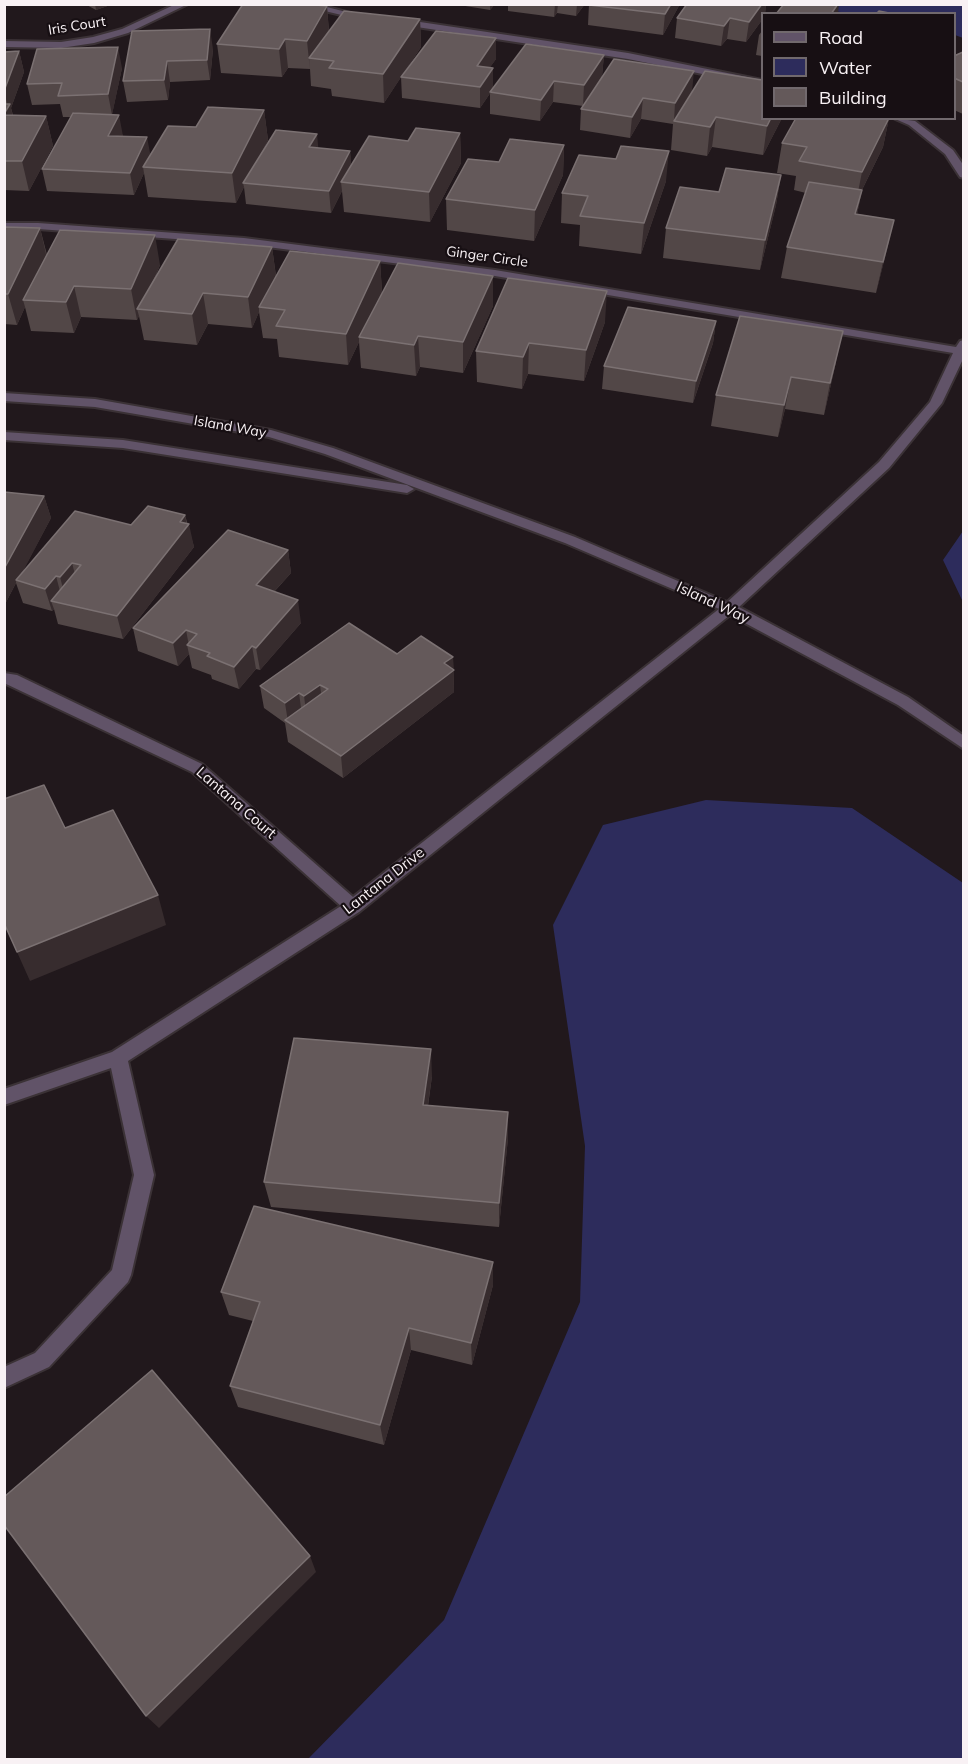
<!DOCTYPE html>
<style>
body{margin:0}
#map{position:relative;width:968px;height:1764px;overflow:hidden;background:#21181c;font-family:Mulish,sans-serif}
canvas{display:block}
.frame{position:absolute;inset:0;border:6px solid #f8f1f4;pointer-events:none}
.legend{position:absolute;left:761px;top:12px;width:195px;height:108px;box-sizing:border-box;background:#170f13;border:2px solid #71696d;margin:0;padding:8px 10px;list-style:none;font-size:18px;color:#f8f1f4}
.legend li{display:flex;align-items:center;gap:12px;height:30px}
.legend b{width:30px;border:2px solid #71696d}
</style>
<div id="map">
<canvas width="968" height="1764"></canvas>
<div class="frame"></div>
<ul class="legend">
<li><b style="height:8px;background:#615368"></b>Road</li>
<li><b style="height:16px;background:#2d2c5c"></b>Water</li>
<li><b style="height:16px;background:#64595a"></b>Building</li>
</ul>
</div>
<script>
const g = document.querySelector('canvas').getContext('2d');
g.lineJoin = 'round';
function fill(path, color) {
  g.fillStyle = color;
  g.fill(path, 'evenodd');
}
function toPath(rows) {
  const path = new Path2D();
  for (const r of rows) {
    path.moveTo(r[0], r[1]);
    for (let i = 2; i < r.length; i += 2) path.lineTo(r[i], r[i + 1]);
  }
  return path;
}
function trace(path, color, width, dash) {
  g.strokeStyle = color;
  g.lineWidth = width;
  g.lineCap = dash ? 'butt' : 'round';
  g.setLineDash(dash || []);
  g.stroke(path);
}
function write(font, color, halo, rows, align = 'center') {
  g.font = font + ' Mulish,sans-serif';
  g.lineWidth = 4.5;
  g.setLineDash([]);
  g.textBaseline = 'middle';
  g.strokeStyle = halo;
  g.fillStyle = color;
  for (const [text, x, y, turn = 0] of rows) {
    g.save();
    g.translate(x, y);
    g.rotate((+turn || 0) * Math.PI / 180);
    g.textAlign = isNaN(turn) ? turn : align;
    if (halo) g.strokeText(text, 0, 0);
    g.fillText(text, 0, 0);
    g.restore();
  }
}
const water = toPath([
 [794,5,963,5,963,38,955,35,954,14,847,13],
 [963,531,963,602,943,560],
 [706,800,852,808,963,883,963,1759,308,1759,444,1620,580,1302,585,1146,553,925,603,825]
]);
const minor = toPath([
 [176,4,188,4,128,33,94,43,61,48,4,47,4,41,61,42,93,37,122,29,176,4],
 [296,4,315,4,366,17,362,20,296,4],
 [400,19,628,53,762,80,762,86,628,59,397,24,397,20,400,19],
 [893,118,915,121,953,150,964,166,964,178,960,177,945,154,909,125,893,118],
 [4,223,38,223,244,238,495,270,956,347,960,341,964,340,964,357,942,403,889,468,739,607,908,697,964,736,964,749,898,705,730,615,359,912,128,1061,154,1175,131,1275,128,1282,49,1367,4,1388,4,1367,35,1353,112,1270,134,1175,111,1068,4,1105,4,1089,112,1052,341,906,192,772,4,683,4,673,17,675,202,764,353,897,724,605,879,462,930,402,953,353,495,276,244,244,38,229,4,229,4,223]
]);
const tertiary = toPath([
 [4,393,95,399,271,430,333,448,575,537,734,605,736,608,729,613,724,611,565,543,325,454,269,437,95,407,4,401,4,393],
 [4,432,123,440,407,485,414,489,407,493,123,448,4,440,4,432]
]);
const wall = toPath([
 [85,4,113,4,96,10],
 [453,4,495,4,490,10],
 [508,4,585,4,576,16,557,13,554,17,508,11],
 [589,4,680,4,663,35,588,25],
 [687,4,766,4,765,14,762,14,762,20,746,42,727,39,721,46,675,38,677,18],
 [327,6,329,32,420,19,421,47,401,77,496,59,490,67,493,89,480,108,402,98,401,77,384,103,332,96,331,89,311,86,310,69,288,68,282,77,221,73,217,44],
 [132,31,213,49,210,80,170,82,168,100,127,102,123,81],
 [762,31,762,56,756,55,759,35],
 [19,51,24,72,11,108,13,115,46,116,53,146,29,191,4,190,4,52],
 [963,52,963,114,954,110,954,56],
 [604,55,602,76,583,106,553,102,540,121,490,114,490,92],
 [614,59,692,92,762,118,782,118,763,155,712,147,707,156,671,150,673,124,641,119,630,138,580,130,581,109],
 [122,68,112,114,123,136,150,155,196,127,264,110,268,140,259,158,318,148,350,151,351,165,408,141,460,133,461,163,430,222,344,212,342,191,331,213,246,204,244,187,236,203,148,197,144,173,134,195,47,191,42,169,71,117,63,117,60,104,32,105,27,84],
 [889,118,883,147,862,190,857,214,894,220,876,293,781,278,787,247,806,193,794,190,796,176,777,173,782,143],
 [564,145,563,175,534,241,447,230,446,199],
 [781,175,776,205,760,270,663,258,666,228,719,192],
 [666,181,641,254,579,246,580,225,561,223,562,193],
 [4,227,40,228,47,255,160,265,154,280,272,247,276,276,380,261,382,292,378,301,493,306,463,373,420,367,416,376,361,368,359,342,348,365,279,357,277,339,263,338,259,312,252,328,208,324,197,345,144,340,139,316,137,320,81,317,74,333,31,331,25,307,17,325,4,324],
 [716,321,713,343,693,403,602,389,604,366],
 [605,322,584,381,528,374,522,389,477,382,476,351],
 [836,362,824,415,785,409,778,437,711,426,716,395],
 [4,492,44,496,51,518,21,574,131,525,185,515,194,547,123,639,58,624,54,609,52,611,23,603,16,583,4,606],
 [288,550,291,573,274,592,301,623,260,670,256,669,239,689,212,679,211,675,192,668,189,654,178,666,138,651,133,628],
 [397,654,453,657,454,692,343,778,288,742,285,723,264,708,260,686],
 [432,1076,428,1106,508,1112,508,1138,499,1227,271,1207,264,1182],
 [493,1285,472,1365,411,1350,384,1445,238,1407,230,1386,253,1321,229,1315,221,1292]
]);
const shadedWall = toPath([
 [95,4,113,4,96,10],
 [490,4,495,4,490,10],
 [555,4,558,4,557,13,554,17],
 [577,4,585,4,576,16],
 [671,4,680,4,663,35,665,14],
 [762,4,766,4,765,14,762,14,762,20,746,42,749,22],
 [838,4,839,4,838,14,831,14],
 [327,6,329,34,309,58,310,70,307,41],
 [730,18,727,39,721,46,724,26],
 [420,19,421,47,384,103,383,74],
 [210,29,213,49,210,80,207,60],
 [496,38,496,59,477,86,477,66],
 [285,39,288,68,282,77,279,49],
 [118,47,122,68,112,115,108,94],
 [19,51,24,72,11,108,17,134,4,119,4,114,8,107,4,91],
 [604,55,602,76,583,106,584,85],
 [167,61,170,82,168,100,164,80],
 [493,68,493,89,480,108,480,87],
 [694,71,692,92,674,121,675,103],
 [554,81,553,102,540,121,541,100],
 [643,98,641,119,630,138,632,117],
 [264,110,268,140,246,183,243,183,244,187,236,203,232,173],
 [119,115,123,136,108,136],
 [46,116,53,146,29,191,22,161],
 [716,117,712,147,707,156,710,127],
 [771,118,782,118,763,155,767,126],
 [889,118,883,147,856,202,862,172],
 [460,133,461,163,430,222,429,192],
 [317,134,319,155,309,147],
 [147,137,151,158,143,167,144,173,134,195,130,173],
 [564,145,563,175,534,241,535,210],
 [350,151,352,172,341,182,342,191,331,213,329,191],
 [669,151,666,181,641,254,644,223],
 [781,175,776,205,760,270,765,240],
 [862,190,856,220,855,214],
 [894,220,887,250,876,293,883,262],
 [40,228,47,258,23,300,25,307,17,325,8,294],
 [155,235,160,265,141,309,137,309,139,316,137,320,131,289],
 [272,247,276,277,259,307,259,312,252,328,248,297],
 [380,261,382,292,361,337,359,337,359,342,348,365,346,334],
 [493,276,493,306,463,373,463,342],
 [74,286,81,317,74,333,66,302],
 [607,291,605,322,584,381,586,350],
 [203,293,208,324,197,345,192,314],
 [716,321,713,343,693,403,696,381],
 [843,331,836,362,824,415,830,383],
 [418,336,420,367,416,376,414,345],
 [529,343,528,374,522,389,523,357],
 [791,377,785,409,778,437,784,405],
 [44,496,51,518,18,581,16,580,16,583,4,606,4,569],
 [185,515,187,526,189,524,194,547,123,639,117,616],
 [288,550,291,573,259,608,256,585],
 [72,563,78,586,66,600,60,577],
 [56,576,62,599,51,601,54,609,52,611,45,589],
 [298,600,301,623,260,670,256,648],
 [186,630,189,646,187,645,189,654,178,666,173,643],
 [252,646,256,669,239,689,234,667],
 [453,657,454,692,343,778,341,756,444,663],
 [320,685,323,707,307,719,304,696],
 [299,693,302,715,288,722,285,703],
 [158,895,166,925,30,981,17,952],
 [431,1049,432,1076,424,1132,423,1105],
 [508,1112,508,1138,499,1227,499,1203],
 [493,1262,493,1285,472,1365,471,1343],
 [409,1328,411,1350,384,1445,380,1425],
 [310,1556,316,1572,159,1728,146,1716]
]);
const building = toPath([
 [243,4,304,4,327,6,307,41,285,39,279,49,217,44,243,4],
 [671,4,665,14,589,5,589,4,671,4],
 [687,4,762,4,749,22,730,18,724,26,677,18,687,4],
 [784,4,838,4,831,14,776,14,784,4],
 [344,11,420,19,383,74,329,68,334,61,309,58,344,11],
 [879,11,894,14,876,14,879,11],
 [210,29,207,60,167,61,164,80,123,81,132,31,210,29],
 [436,31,496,38,477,66,493,68,480,87,401,77,436,31],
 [526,44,604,55,584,85,554,81,541,100,490,92,526,44],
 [118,47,108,94,58,96,62,83,27,84,37,49,118,47],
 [19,51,4,91,4,52,19,51],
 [963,52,963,82,954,78,954,56,963,52],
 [614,59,694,71,675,103,643,98,632,117,581,109,614,59],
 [705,71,762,80,762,118,771,118,767,126,716,117,710,127,674,121,705,71],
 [4,104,10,104,4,114,4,104],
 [208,107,264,110,232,173,143,167,168,126,196,127,208,107],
 [73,113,119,115,108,136,147,137,130,173,42,169,73,113],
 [4,115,46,116,22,161,4,161,4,115],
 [796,118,889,118,862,172,799,161,807,147,782,143,796,118],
 [416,128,460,133,429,192,341,182,369,136,408,141,416,128],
 [276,130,317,134,309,147,350,151,329,191,243,183,276,130],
 [510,139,564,145,535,210,446,199,468,159,499,162,510,139],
 [621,146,669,151,644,223,580,216,588,196,562,193,579,155,616,159,621,146],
 [726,168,781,175,765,240,666,228,680,187,719,192,726,168],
 [809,182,862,190,855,214,894,220,883,262,787,247,809,182],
 [4,227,40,228,8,294,4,294,4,227],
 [60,230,155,235,131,289,74,286,66,302,23,300,60,230],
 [178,239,272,247,248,297,203,293,192,314,137,309,178,239],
 [290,251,380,261,346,334,276,326,285,310,259,307,290,251],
 [398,263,493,276,463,342,418,336,414,345,359,337,398,263],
 [508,278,607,291,586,350,529,343,523,357,476,351,508,278],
 [628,307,716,321,696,381,604,366,628,307],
 [740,316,843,331,830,383,791,377,784,405,716,395,740,316],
 [4,492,44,496,4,569,4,492],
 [148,506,185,515,180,522,189,524,117,616,51,601,81,565,72,563,60,577,56,576,45,589,16,580,75,511,131,525,148,506],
 [228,530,288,550,256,585,298,600,256,648,252,646,234,667,207,656,210,653,187,645,197,634,186,630,173,643,133,628,228,530],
 [349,623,397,654,421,636,453,657,444,663,454,670,341,756,285,720,328,689,320,685,304,696,299,693,285,703,260,686,349,623],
 [44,785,65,828,113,810,158,895,17,952,4,923,4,799,44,785],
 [294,1038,431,1049,423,1105,508,1112,499,1203,264,1182,294,1038],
 [254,1206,493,1262,471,1343,409,1328,380,1425,230,1386,260,1302,221,1292,254,1206],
 [152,1370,310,1556,146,1716,4,1525,4,1497,152,1370]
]);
const farStreetnames = [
 ["Iris Court",77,26,-9],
 ["Ginger Circle",487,257,8],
 ["Island Way",230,427,10]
];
const streetNames = [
 ["Island Way",713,603,25],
 ["Lantana Court",236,803,41],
 ["Lantana Drive",384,881,-38]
];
fill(water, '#2d2c5c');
trace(minor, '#3b3236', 4);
trace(tertiary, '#3b3236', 4);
fill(minor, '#615368');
fill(tertiary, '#615368');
fill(wall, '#524747');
fill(shadedWall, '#372c2e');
fill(building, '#64595a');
trace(building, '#7b7172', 1.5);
write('14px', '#f8f1f4', '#170f13', farStreetnames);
write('15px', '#f8f1f4', '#170f13', streetNames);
</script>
